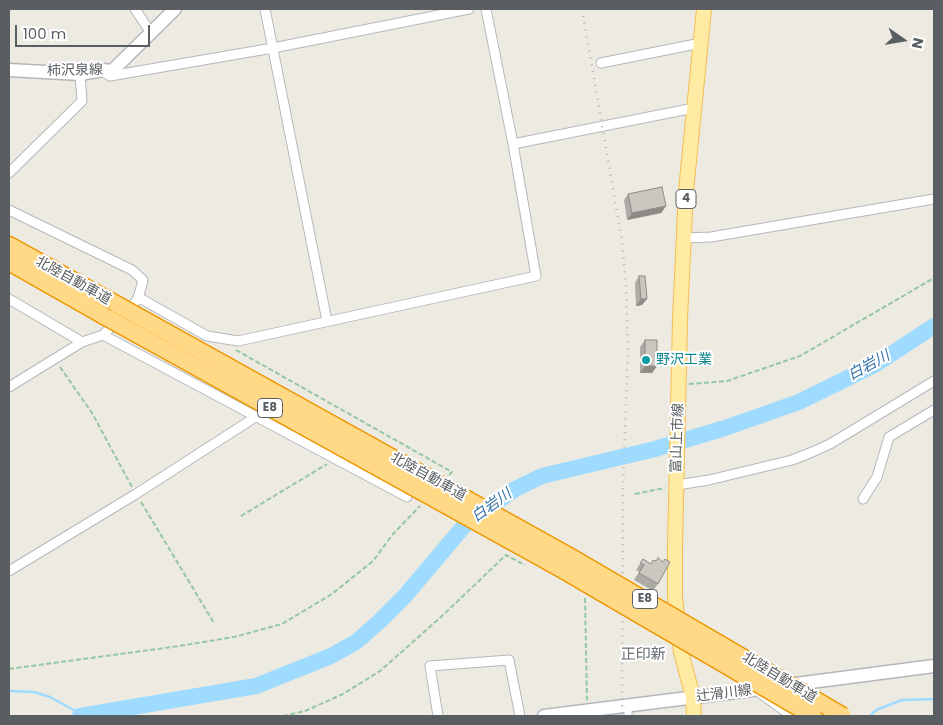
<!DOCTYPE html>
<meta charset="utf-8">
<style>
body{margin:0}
#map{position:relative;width:943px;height:725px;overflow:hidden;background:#edeae1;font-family:Poppins,sans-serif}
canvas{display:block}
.frame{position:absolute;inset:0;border:10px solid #595e62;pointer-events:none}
.north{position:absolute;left:878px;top:15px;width:50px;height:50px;-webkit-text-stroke:4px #fff;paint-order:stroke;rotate:103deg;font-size:14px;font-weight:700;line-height:20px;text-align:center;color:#595e62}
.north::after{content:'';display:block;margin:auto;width:18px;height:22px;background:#595e62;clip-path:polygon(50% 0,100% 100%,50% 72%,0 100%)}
.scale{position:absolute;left:15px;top:25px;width:135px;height:22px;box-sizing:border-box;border:2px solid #595e62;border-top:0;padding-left:6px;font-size:15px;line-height:18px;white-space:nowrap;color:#595e62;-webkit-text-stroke:4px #fff;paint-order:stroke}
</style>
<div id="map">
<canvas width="943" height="725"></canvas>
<div class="frame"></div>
<div class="north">N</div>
<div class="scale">100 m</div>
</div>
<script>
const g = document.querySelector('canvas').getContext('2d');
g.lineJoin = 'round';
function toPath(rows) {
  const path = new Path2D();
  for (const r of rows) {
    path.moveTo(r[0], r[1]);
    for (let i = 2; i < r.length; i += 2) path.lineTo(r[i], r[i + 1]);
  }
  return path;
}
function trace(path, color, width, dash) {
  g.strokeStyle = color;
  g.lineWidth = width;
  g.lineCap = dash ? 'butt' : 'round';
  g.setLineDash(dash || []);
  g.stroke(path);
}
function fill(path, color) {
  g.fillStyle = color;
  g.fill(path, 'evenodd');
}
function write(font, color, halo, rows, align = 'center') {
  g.font = font + ' Poppins,"Noto Sans JP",sans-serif';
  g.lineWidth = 4;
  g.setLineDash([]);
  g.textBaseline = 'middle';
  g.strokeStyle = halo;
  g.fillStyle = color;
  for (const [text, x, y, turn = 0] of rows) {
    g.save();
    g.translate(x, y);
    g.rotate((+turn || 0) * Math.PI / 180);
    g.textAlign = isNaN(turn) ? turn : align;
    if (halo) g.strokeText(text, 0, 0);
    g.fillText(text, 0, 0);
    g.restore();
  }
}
const stream = toPath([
 [9,691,34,692,50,697,83,715],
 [870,716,876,710,902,700,934,699]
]);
const river = toPath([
 [80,716,256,686,331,656,356,642,381,620,404,597,464,526,515,489,542,476,655,449,725,428,799,402,876,364,934,326]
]);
const path = toPath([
 [236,350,452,472,449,475],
 [60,367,92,413,132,487],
 [689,384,727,381,800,356,934,278],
 [635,494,665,488],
 [141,502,214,623],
 [241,516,327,464],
 [585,598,587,701],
 [9,669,179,646,234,637,282,624,332,594,373,561,393,534,420,506],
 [283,716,305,711,343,694,380,671,441,617,506,555,525,565]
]);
const pedestrian = toPath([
 [628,712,628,716]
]);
const minor = toPath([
 [135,9,151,33],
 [265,9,327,321],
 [601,63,701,43],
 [107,74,110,76,273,48,469,9],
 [513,144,694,108],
 [9,173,82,101,80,74],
 [9,210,132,270,143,280,138,299,126,312],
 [684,238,711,237,934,199],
 [138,297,207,336,238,341,536,276,513,144,486,9],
 [9,299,82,342],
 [103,335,407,497],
 [9,387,82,342,103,335,117,321],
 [677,485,709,480,792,460,810,453,830,444,934,381],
 [863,499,877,477,889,437,934,410],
 [9,571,136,494,257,416],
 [760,693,792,716],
 [438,716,430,666,509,660,520,716]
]);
const secondary = toPath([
 [9,70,80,74,103,70,112,71,175,9],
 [788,685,934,666],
 [544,716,768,688]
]);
const primary = toPath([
 [694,716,693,697,681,652,675,597,675,547,680,319,686,191,704,9]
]);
const motorway = toPath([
 [9,245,116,304],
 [9,262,104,316]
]);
const rail = toPath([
 [582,9,622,241,626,286,628,347,623,489,622,716]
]);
const motorwayBridge = toPath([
 [116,304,571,557,843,716],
 [104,316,563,570,813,716]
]);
const wall = toPath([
 [628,194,666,206,661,213,627,220,624,200],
 [639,276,642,305,636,306,635,283],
 [645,340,657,366,652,373,640,373,640,347],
 [643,559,658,584,653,591,634,580,639,572,636,570]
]);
const shadedWall = toPath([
 [666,206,661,213,627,220,632,213],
 [641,299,647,299,642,305,636,306],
 [645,366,657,366,652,373,640,373]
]);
const building = toPath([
 [662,187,666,206,632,213,628,194,662,187],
 [639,276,645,276,647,299,641,299,639,276],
 [645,340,657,340,657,366,645,366,645,340],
 [658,558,663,562,665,559,670,562,658,584,639,573,644,565,640,563,643,559,651,564,653,560,656,561,658,558]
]);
const markers = [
 [646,360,5,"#0f9aa8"]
];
const shields = [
 [686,199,20],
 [270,408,25],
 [645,599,25]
];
const shieldNames = [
 ["4",686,199],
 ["E8",270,408],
 ["E8",645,599]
];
const streetNames = [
 ["柿沢泉線",75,71,-1],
 ["北陸自動車道",73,281,29],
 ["富山上市線",678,438,-88],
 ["北陸自動車道",428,477,29],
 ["北陸自動車道",779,678,31],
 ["辻滑川線",724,694,-7]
];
const cultureNames = [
 ["野沢工業",656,360]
];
const waterNames = [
 ["白岩川",869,366,-29],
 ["白岩川",492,506,-36]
];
const neighbourhoodNames = [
 ["正印新",643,655]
];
trace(stream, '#9fdbff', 2.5);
trace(river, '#9fdbff', 16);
trace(pedestrian, '#b4b8bc', 9);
trace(minor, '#b4b8bc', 11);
trace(secondary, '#b3b7bc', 15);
trace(primary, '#f4be52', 16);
trace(motorway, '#ee9600', 19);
trace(path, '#95c7a0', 2, [5, 2.5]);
trace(pedestrian, '#fff', 7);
trace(minor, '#fff', 9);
trace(secondary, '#fff', 12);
trace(primary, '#ffeba4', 14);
trace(motorway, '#ffd986', 16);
trace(rail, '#b2b3b3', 2.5, [1, 6]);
trace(motorwayBridge, '#ee9600', 19, []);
trace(motorwayBridge, '#ffd986', 16);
fill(wall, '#aeaaa5');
fill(shadedWall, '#8d8b86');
fill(building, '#cac6c0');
trace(building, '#8d8b86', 1);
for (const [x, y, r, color] of markers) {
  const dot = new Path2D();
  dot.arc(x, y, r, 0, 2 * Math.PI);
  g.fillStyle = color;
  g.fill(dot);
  trace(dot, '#fff', 2);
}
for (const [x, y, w] of shields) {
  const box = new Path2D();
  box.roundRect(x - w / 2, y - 9.5, w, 19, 4);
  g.fillStyle = '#fff';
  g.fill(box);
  trace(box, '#595e62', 1);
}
write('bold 12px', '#595e62', null, shieldNames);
write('14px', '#595e62', '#fff', streetNames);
write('14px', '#0d838f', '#fff', cultureNames, 'left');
write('italic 15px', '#3876aa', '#fff', waterNames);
write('15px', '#6a7074', '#fff', neighbourhoodNames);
</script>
